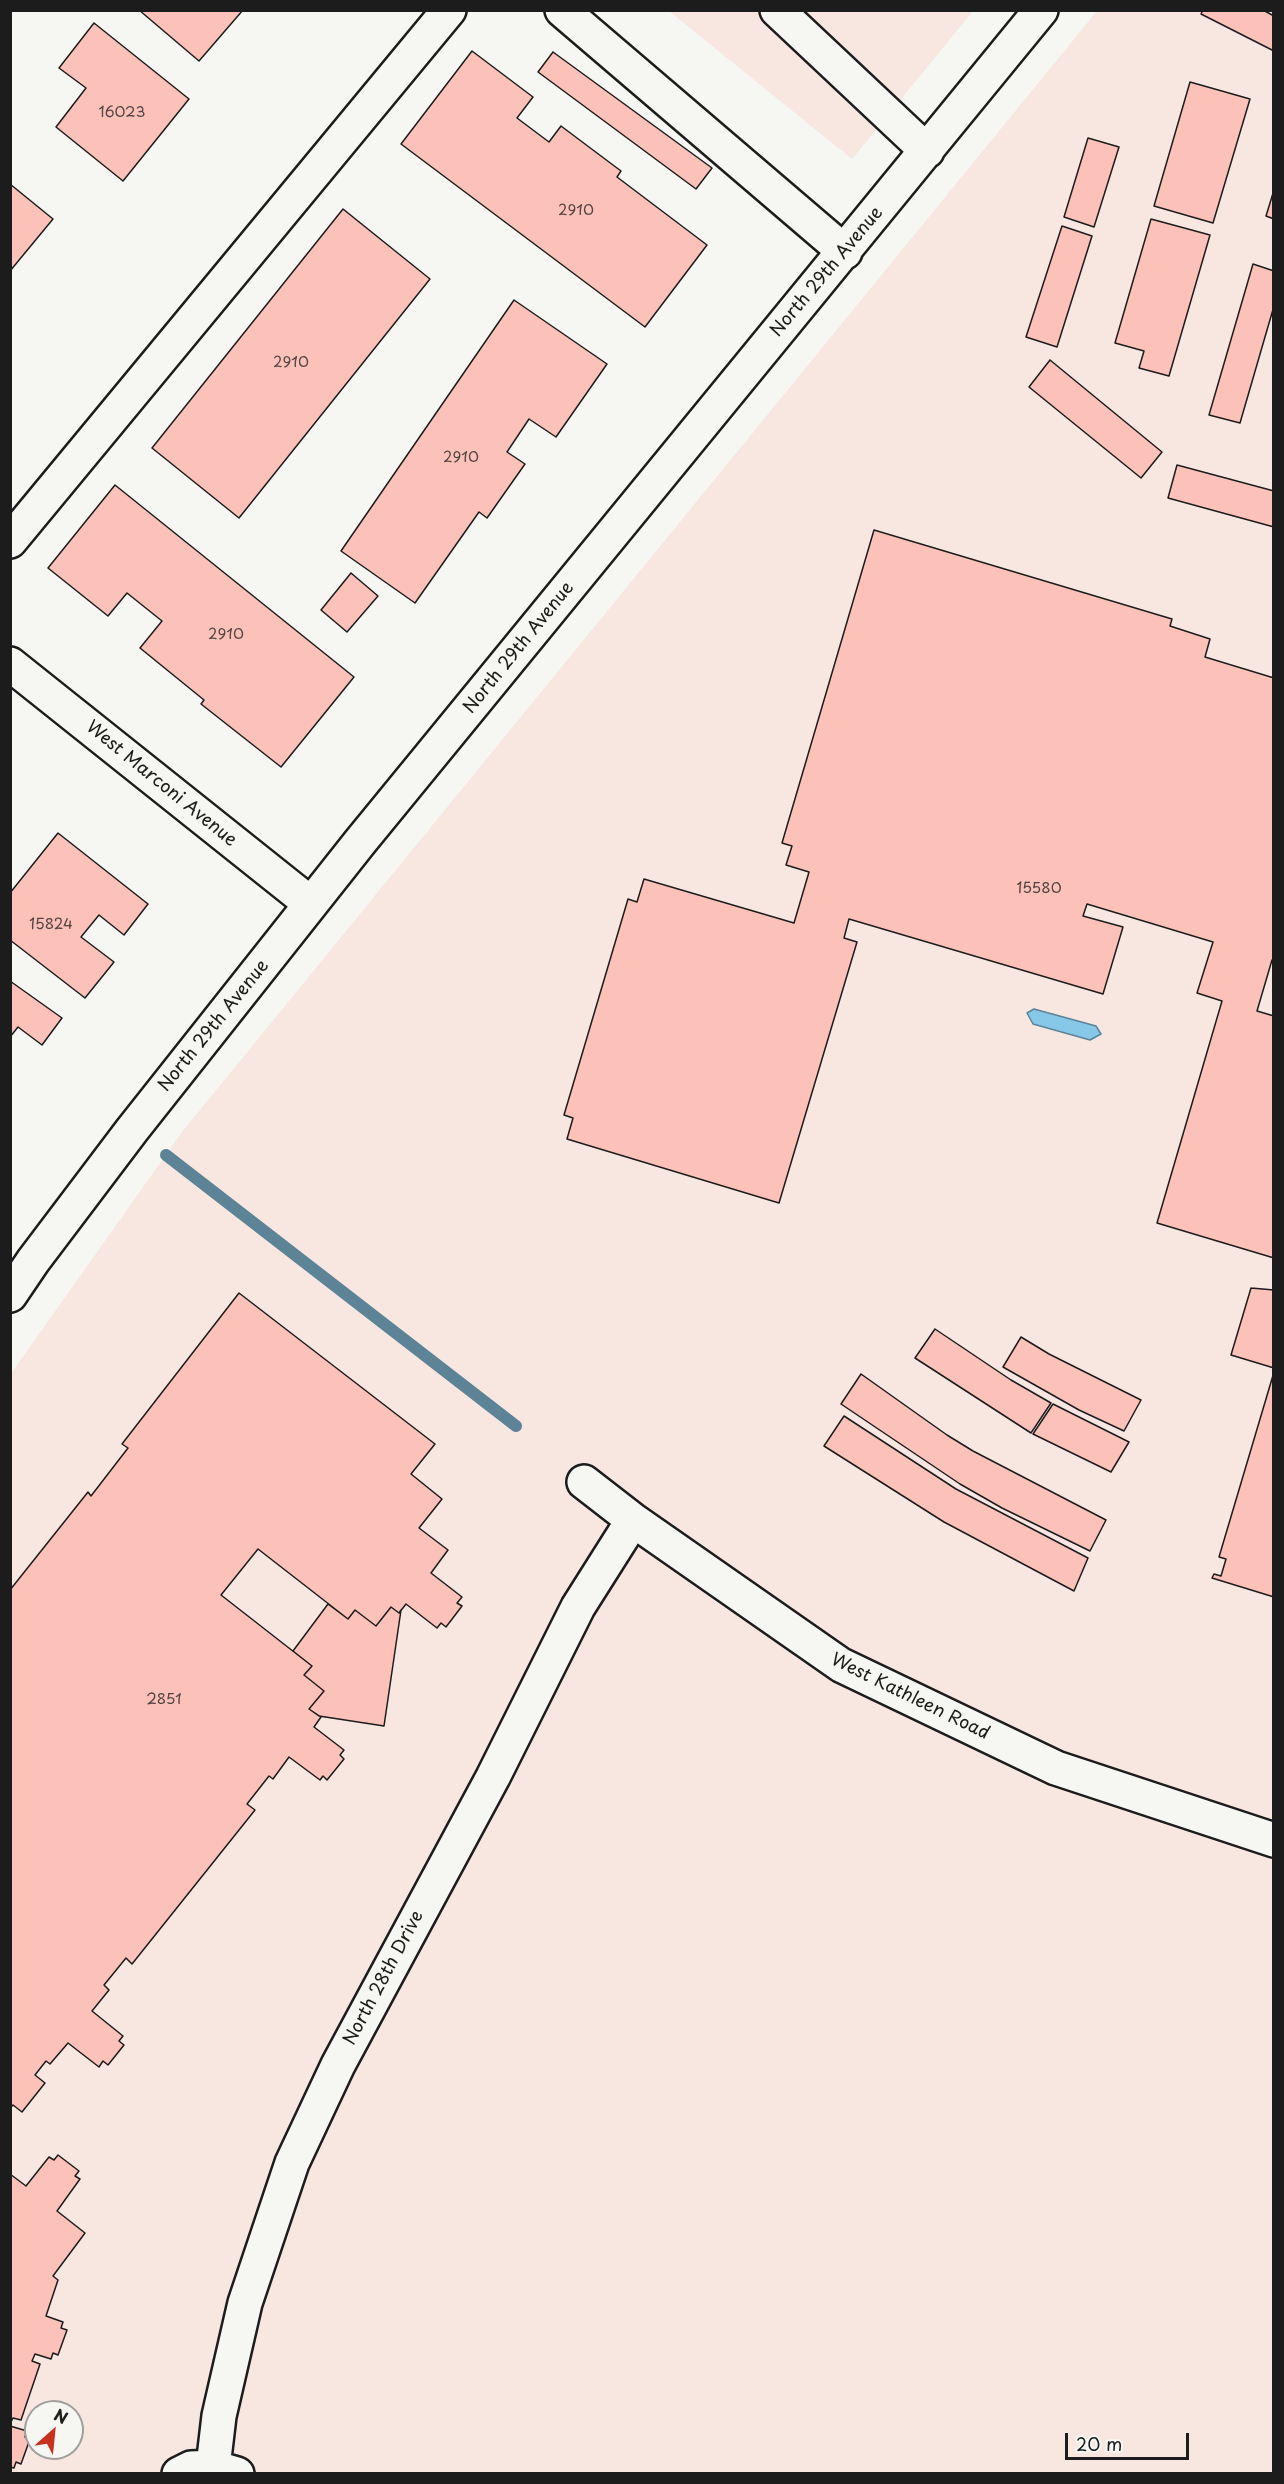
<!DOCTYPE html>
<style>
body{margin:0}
#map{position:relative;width:1284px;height:2484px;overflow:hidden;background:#f6f6f2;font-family:"Playpen Sans",sans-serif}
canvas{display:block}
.frame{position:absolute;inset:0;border:12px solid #1c1c1c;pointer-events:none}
.north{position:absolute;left:24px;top:2400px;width:60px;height:60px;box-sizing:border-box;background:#f6f6f2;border:2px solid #9f9f9c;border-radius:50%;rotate:27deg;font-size:16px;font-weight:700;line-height:24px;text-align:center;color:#1c1c1c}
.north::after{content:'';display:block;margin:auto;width:21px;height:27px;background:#c8321e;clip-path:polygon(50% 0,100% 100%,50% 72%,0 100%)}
.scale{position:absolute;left:1065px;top:2433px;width:124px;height:27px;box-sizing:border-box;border:3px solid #1c1c1c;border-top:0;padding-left:8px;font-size:18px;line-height:21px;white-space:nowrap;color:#1c1c1c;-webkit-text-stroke:4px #f6f6f2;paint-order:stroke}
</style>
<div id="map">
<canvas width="1284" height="2484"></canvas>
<div class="frame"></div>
<div class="north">N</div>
<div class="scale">20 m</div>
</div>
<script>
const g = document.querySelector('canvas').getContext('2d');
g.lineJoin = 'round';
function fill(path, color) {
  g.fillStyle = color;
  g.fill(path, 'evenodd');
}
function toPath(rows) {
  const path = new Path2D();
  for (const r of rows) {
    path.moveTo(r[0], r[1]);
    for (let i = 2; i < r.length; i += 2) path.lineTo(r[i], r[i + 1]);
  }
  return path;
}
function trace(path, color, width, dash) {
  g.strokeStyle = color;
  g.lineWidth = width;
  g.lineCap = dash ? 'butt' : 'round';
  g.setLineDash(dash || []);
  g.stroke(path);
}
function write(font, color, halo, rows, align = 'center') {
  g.font = font + ' "Playpen Sans",sans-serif';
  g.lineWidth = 5;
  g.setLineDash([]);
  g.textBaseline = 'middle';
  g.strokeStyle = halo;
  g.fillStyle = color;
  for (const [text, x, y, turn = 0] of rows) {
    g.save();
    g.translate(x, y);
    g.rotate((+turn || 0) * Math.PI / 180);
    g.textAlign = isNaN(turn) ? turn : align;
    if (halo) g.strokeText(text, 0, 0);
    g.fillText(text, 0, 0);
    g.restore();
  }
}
const built = toPath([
 [669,11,973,11,852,159],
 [1097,11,1273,11,1273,2473,11,2473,10,1375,182,1132],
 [36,2412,72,2412,72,2448,36,2448]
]);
const water = toPath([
 [1034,1009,1096,1026,1101,1034,1090,1040,1033,1024,1027,1013,1034,1009]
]);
const stream = toPath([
 [166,1155,516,1426]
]);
const building = toPath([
 [139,10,243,10,199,61,139,10],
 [1203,10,1263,10,1274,16,1274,51,1201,14,1203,10],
 [94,23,189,99,123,181,56,127,86,88,59,68,94,23],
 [472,51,533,97,517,118,549,142,561,126,621,171,617,177,707,245,645,327,401,144,472,51],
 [553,52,712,168,696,189,538,72,553,52],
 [1190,82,1250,99,1213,223,1154,206,1190,82],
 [1088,138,1119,147,1094,227,1064,217,1088,138],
 [10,184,53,219,10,271,10,184],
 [1274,190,1274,219,1266,216,1274,190],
 [343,209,430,279,239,518,152,448,343,209],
 [1151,219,1210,235,1169,376,1139,368,1144,351,1115,343,1151,219],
 [1062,226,1092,236,1057,347,1026,337,1062,226],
 [1253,264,1274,271,1274,306,1240,423,1209,415,1253,264],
 [514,300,607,364,556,437,529,419,507,452,525,464,487,518,479,512,415,603,341,551,514,300],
 [1050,360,1162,452,1141,478,1029,387,1050,360],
 [1177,465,1274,491,1274,527,1168,498,1177,465],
 [115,485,354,677,281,767,201,704,204,700,140,648,162,621,127,593,108,616,48,568,115,485],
 [874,530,1172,619,1170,626,1210,639,1205,657,1274,678,1274,960,1272,960,1257,1011,1274,1016,1274,1258,1157,1223,1222,1001,1197,993,1213,942,1087,904,1083,916,1123,927,1103,994,849,919,844,938,857,942,779,1203,567,1139,573,1118,564,1115,628,899,637,902,644,879,794,923,809,872,786,865,792,846,782,843,874,530],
 [351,573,378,596,347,632,321,610,351,573],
 [58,833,148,904,124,935,99,915,81,937,114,962,85,998,10,940,10,893,58,833],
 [10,981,62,1018,42,1045,18,1027,10,1037,10,981],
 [1251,1288,1274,1290,1274,1368,1231,1355,1251,1288],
 [239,1293,435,1444,411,1474,442,1499,419,1528,448,1550,431,1573,462,1597,457,1603,462,1606,446,1627,441,1623,437,1628,406,1604,399,1613,391,1607,376,1626,355,1610,348,1619,258,1549,221,1595,312,1666,304,1675,324,1691,309,1709,321,1717,314,1727,344,1750,340,1755,344,1759,327,1780,323,1776,320,1780,289,1757,273,1779,269,1776,247,1804,255,1810,132,1964,126,1958,104,1985,109,1990,92,2011,123,2036,119,2041,124,2045,108,2065,103,2061,99,2067,68,2043,50,2064,46,2061,35,2075,45,2083,22,2112,13,2105,10,2108,10,1590,88,1492,91,1496,128,1448,122,1444,239,1293],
 [935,1329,1011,1380,1051,1403,1031,1433,915,1358,935,1329],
 [1021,1337,1049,1354,1141,1400,1124,1431,1079,1410,1003,1367,1021,1337],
 [1274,1372,1274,1597,1212,1578,1214,1574,1221,1576,1226,1559,1219,1557,1274,1372],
 [861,1374,947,1435,973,1451,1106,1520,1090,1551,1002,1508,960,1484,841,1404,861,1374],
 [1053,1404,1129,1442,1111,1472,1033,1434,1053,1404],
 [844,1416,956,1489,1088,1558,1074,1591,944,1522,824,1446,844,1416],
 [328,1604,348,1619,355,1610,376,1626,391,1607,399,1613,401,1610,384,1726,319,1716,309,1709,324,1691,304,1675,312,1666,293,1651,328,1604],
 [58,2155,79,2171,75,2176,80,2179,57,2211,85,2233,53,2276,58,2280,46,2316,63,2322,61,2328,67,2330,58,2355,53,2353,51,2359,35,2354,32,2361,40,2364,21,2420,13,2418,10,2424,10,2174,26,2186,49,2157,54,2160,58,2155],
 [10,2426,27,2431,25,2437,30,2439,21,2464,16,2462,14,2468,10,2467,10,2426]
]);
const minor = toPath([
 [562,10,845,252],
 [777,10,927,151],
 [10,541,449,10],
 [10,664,311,904],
 [10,1295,33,1261,132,1130,360,842,1041,10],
 [584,1482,633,1520,841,1665,1056,1768,1274,1840],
 [213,2467,219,2416,245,2303,292,2163,338,2065,493,1777,578,1607,633,1520],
 [179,2474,191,2468,213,2467,237,2474]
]);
const numberNames = [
 ["16023",122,113],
 ["2910",576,211],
 ["2910",291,363],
 ["2910",461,458],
 ["2910",226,635],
 ["15580",1039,889],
 ["15824",51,925],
 ["2851",164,1700]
];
const streetNames = [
 ["North 29th Avenue",827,272,-50],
 ["North 29th Avenue",519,648,-51],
 ["West Marconi Avenue",161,784,39],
 ["North 29th Avenue",214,1026,-51],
 ["West Kathleen Road",910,1697,26],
 ["North 28th Drive",384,1978,-62]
];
fill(built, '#f8e6e1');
fill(water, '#87c8e8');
trace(water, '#5c8396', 1.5);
trace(stream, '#5c8396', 12);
fill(building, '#fcc1b8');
trace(building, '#1c1c1c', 1.5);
trace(minor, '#1c1c1c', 38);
trace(minor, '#f6f6f2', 33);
write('15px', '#544543', null, numberNames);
write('18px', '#1c1c1c', '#f6f6f2', streetNames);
</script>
